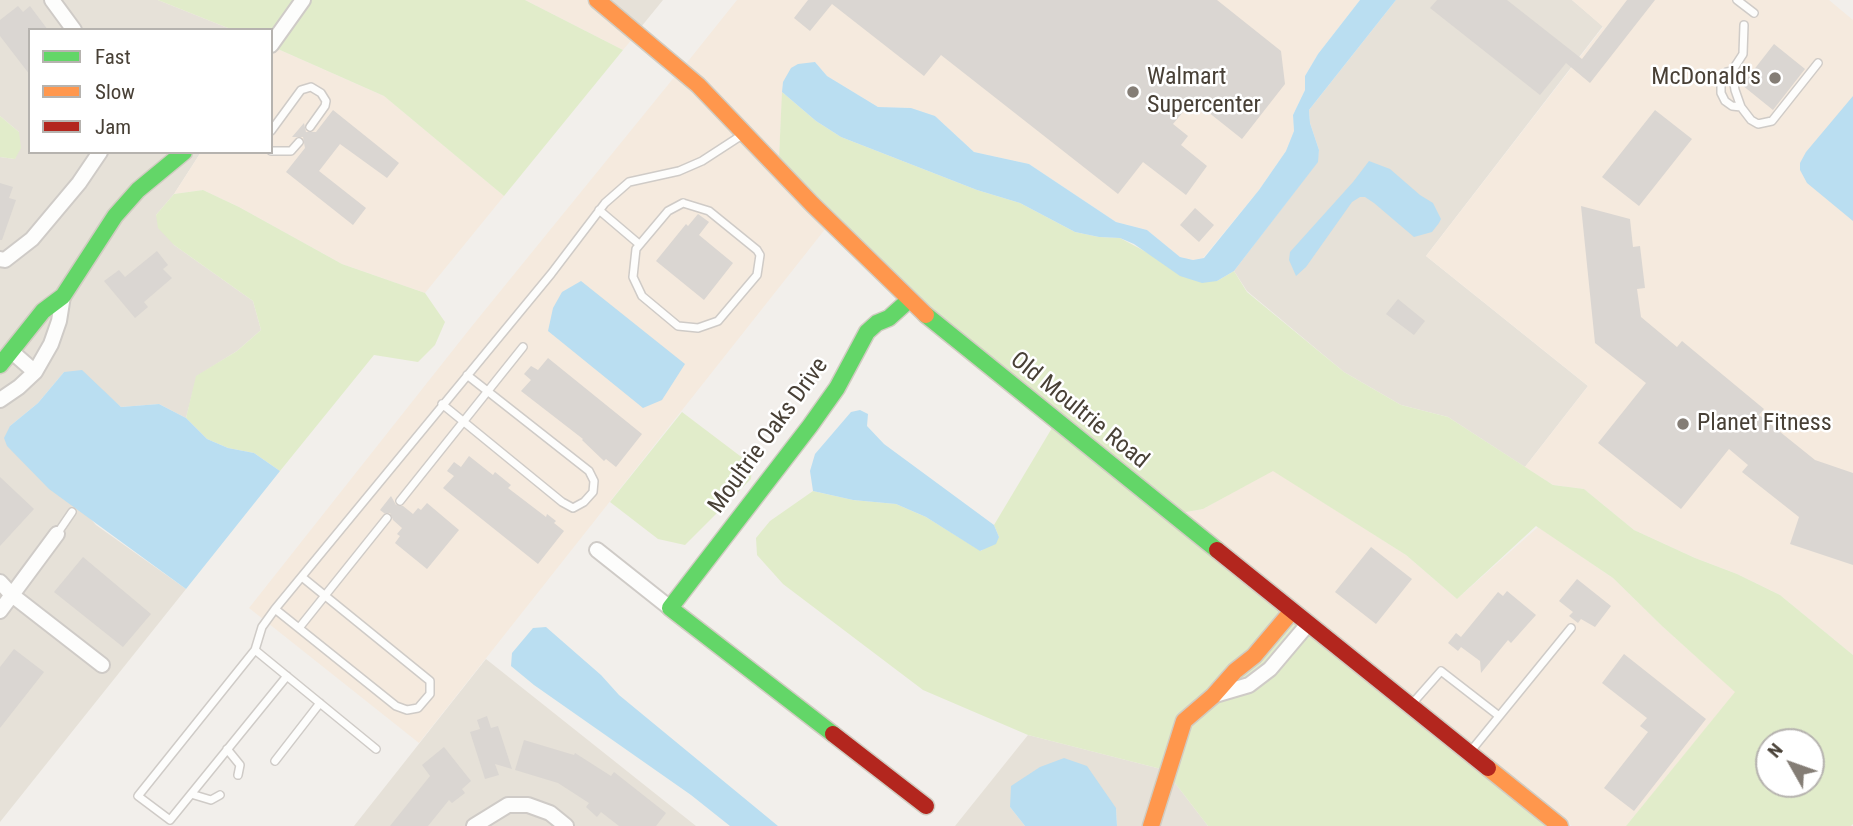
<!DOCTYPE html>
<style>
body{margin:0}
#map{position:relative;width:1853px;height:826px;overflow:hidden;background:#f2efeb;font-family:"Roboto Condensed",sans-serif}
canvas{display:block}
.legend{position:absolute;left:28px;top:28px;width:245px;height:126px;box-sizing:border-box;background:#fff;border:2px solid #b6b3af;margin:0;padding:9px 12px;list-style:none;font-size:21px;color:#484036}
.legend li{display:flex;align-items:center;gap:14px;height:35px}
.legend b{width:35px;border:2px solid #b6b3af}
.north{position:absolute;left:1755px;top:728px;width:70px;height:70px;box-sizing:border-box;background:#fff;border:2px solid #b6b3af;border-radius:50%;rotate:310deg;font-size:19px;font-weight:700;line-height:28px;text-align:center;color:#484036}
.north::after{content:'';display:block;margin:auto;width:24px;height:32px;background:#847d75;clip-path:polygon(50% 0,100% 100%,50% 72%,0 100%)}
</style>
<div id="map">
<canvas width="1853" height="826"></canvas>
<ul class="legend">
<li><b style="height:9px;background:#63d668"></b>Fast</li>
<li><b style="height:9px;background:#ff974d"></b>Slow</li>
<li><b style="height:9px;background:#b3261e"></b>Jam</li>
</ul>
<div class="north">N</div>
</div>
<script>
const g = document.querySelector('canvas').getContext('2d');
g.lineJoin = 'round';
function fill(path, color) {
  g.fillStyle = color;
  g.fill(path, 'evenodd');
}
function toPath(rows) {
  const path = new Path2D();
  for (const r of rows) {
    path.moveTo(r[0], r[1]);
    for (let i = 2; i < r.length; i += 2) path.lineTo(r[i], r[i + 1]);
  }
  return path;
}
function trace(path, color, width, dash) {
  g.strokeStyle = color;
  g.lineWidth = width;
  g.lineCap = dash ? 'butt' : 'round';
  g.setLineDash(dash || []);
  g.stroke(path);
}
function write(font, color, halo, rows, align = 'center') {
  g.font = font + ' "Roboto Condensed",sans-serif';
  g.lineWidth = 5;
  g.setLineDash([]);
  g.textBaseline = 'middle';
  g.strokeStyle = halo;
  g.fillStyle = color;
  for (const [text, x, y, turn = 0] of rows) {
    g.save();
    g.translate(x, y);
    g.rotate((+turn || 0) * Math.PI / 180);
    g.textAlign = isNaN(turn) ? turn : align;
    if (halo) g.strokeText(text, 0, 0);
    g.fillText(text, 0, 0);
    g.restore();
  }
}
const residential = toPath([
 [0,0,158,0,233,30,30,30,30,152,201,152,174,194,156,215,174,245,253,301,261,330,237,351,197,376,186,418,159,404,121,407,106,394,64,372,38,403,10,426,96,525,186,589,0,822,0,157,15,159,19,132,0,116],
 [608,0,663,0,641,27],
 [1396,0,1572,0,1603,26,1426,256,1588,386,1525,467,1448,417,1401,405,1344,372,1247,291,1234,271,1317,162,1319,150,1310,123,1309,110],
 [486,659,696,826,354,826],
 [1028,735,1165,770,1208,826,1117,826,1116,808,1010,807,1025,826,955,826]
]);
const commercial = toPath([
 [525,0,586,0,633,38,623,50],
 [737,0,1360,0,1318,54,1305,76,1305,90,1293,115,1294,131,1286,151,1259,190,1203,258,1193,260,1180,257,1147,230,1116,222,1029,164,974,152,935,116,911,108,878,107,827,76,815,62,783,82,779,158,685,65],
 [1572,0,1829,0,1853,20,1853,655,1780,595,1737,574,1695,558,1634,530,1584,489,1553,485,1525,467,1588,386,1426,256,1603,27],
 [271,46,384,96,504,196,425,293,342,264,239,207,203,190,174,194,201,152,271,152],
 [676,75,826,228,419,743,249,608,472,326],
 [1273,470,1406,555,1457,599,1538,527,1613,578,1662,626,1736,692,1626,826,1572,826,1181,513,1203,509]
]);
const green = toPath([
 [158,0,525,0,623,50,504,196,384,96,271,46,271,30,233,30],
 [782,92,816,121,841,137,977,190,1020,203,1075,232,1099,237,1120,238,1150,254,1217,281,1234,271,1247,292,1344,372,1401,405,1448,417,1553,485,1584,489,1634,530,1695,558,1737,574,1780,595,1853,655,1853,824,1851,826,1626,826,1735,692,1662,626,1613,578,1536,526,1457,599,1406,555,1273,471,1203,509,1181,513,935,314,779,158],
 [1769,742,1811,742,1811,784,1769,784],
 [0,116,19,132,21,148,15,159,0,157],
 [203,190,239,207,342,264,425,293,445,322,435,345,418,362,374,355,280,471,254,453,228,448,207,439,186,418,196,376,237,351,261,330,253,301,174,245,158,228,156,215,174,194],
 [682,412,752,465,751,479,685,545,658,539,610,502],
 [1052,428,1549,826,1208,826,1165,770,1028,735,923,690,783,584,757,555,756,538,770,521,813,491,853,500,896,504,926,517,981,551,999,537,994,525]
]);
const water = toPath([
 [1360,0,1396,0,1309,110,1310,123,1319,150,1318,162,1234,271,1217,281,1202,283,1180,276,1134,244,1120,238,1099,237,1075,232,1020,203,977,190,841,137,816,121,782,92,783,82,791,68,798,64,815,62,827,76,878,107,911,108,935,116,974,152,1029,164,1116,222,1147,230,1180,257,1193,260,1204,258,1259,190,1286,151,1294,131,1293,115,1305,90,1305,76,1318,54],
 [1853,96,1853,221,1807,183,1800,170,1800,163,1806,152],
 [1369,161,1390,169,1420,195,1433,203,1441,219,1439,223,1432,232,1414,237,1374,203,1365,197,1360,197,1352,202,1306,267,1296,276,1289,260,1290,252,1353,182],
 [581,281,685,364,662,400,643,408,548,331,553,308,562,292],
 [82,370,121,407,159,404,186,418,207,439,228,448,254,453,280,471,186,589,49,489,7,446,4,438,10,426,38,403,64,372],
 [860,410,868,414,867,426,884,444,994,525,999,537,996,544,980,551,926,517,896,504,853,500,813,491,810,471,815,454,851,412],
 [546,627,601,675,619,695,778,826,730,826,691,795,534,685,511,666,512,653,533,628],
 [1064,758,1087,766,1116,808,1117,826,1025,826,1010,807,1011,786,1040,767]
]);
const building = toPath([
 [808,0,1217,0,1281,51,1285,84,1242,139,1193,100,1173,124,1188,136,1181,145,1207,166,1186,195,1143,162,1118,194,941,55,924,76,832,4,810,31,794,18],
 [1437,0,1507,0,1582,59,1627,0,1655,0,1590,83,1566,63,1540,95,1430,8],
 [18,6,23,12,30,6,48,30,30,30,30,75,0,36,0,20],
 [1774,44,1805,69,1773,110,1742,85],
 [333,110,399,163,387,178,340,144,319,171,366,208,353,225,286,172,305,148,303,137,292,137,304,123,306,132,316,132],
 [1655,110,1692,139,1639,206,1602,177],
 [0,183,13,187,9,198,16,200,2,240,0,240],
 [1581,206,1630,219,1633,247,1640,246,1645,288,1637,289,1641,317,1677,347,1682,341,1764,409,1759,415,1815,460,1853,473,1853,565,1790,544,1799,517,1742,472,1748,465,1729,449,1681,509,1598,443,1646,383,1595,343],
 [1195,208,1214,225,1199,242,1180,225],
 [698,214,709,222,699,235,733,263,704,300,656,261,686,224,688,226],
 [157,251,168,265,163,269,172,278,144,302,148,307,135,318,104,281,119,270,125,277],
 [1398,299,1425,321,1414,335,1386,314],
 [548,358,642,434,616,467,606,459,604,461,582,440,583,439,521,391,531,380,524,374,531,366,538,370],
 [469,456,493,475,495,472,511,485,508,488,546,517,547,514,556,521,554,523,564,531,538,564,443,488,454,476,447,471,454,462,461,467],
 [0,477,34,509,0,546],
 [391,496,396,505,403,506,413,514,418,508,421,510,427,503,459,530,427,569,395,543,400,536,397,534,402,528,393,520,390,513,384,513,380,510],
 [1371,547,1412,579,1376,624,1335,592],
 [83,557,151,614,123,647,54,592],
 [1577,579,1611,606,1595,627,1581,619,1578,623,1569,616,1573,612,1559,601],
 [1507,591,1536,615,1511,643,1508,640,1481,673,1480,661,1461,647,1458,651,1448,643,1456,633,1461,637,1498,592,1503,596],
 [14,649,44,672,0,728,0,667],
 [1624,654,1706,719,1634,811,1604,788,1648,732,1640,726,1647,718,1602,683],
 [487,716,491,728,498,726,512,769,495,764,499,775,485,779,470,732,480,729,477,720],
 [524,740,574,755,575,753,611,776,614,772,666,813,656,826,619,826,601,812,597,817,586,807,589,803,558,783,515,770],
 [444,747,471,781,462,789,465,793,452,803,449,800,428,826,390,826,430,776,422,765]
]);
const lane = toPath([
 [1737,0,1754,13],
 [1744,25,1743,54,1732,71,1727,72,1721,83,1721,93,1725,101,1732,106,1741,107,1751,120,1758,124,1772,121,1818,63],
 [1732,71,1735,90,1741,107],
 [271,131,301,90,311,87,321,93,326,101,325,106,310,127],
 [271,151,291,151,299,142],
 [683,203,709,211,757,250,760,255,757,275,718,321,698,328,678,326,642,296,633,277,636,249,668,211,683,203],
 [599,210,639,244],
 [442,404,562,502,573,508,584,502,593,492,594,481,589,471,467,375],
 [400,501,523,347],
 [57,534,72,512],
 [275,609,396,706,407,710,418,708,430,694,430,681,302,577],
 [299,628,387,518],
 [255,650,376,749],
 [287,676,170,820,138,796,255,650,262,627,275,609,551,274,605,203,629,182,679,171,702,161,742,135],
 [1411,705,1441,671,1499,716],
 [227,749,240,765,238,775],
 [1470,752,1571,628],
 [275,761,320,703],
 [191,794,211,800,220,795]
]);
const street = toPath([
 [52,0,74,30],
 [271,45,303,0],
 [0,259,5,260,32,239,79,183,100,152],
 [11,351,35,372],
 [0,400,19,387,35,372,51,344,59,321,63,296],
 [597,550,670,608],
 [0,582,12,595,102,665],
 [0,611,57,534],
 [1215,695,1249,685,1270,669,1308,624],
 [474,826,508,805,528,805,550,813,566,826]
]);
const fast = toPath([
 [926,315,1217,550],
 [0,365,43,311,63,296,115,216,138,190,184,152],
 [833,734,670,608,810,426,837,388,867,332,877,323,889,318,909,300]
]);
const slow = toPath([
 [597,0,698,85,812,204,926,315],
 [1488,768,1560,826],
 [1151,826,1184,721,1213,696,1235,671,1254,656,1292,611]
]);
const jam = toPath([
 [1217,550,1488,768],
 [833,734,926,806]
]);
const markers = [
 [1775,78,7,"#847d75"],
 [1133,92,7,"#847d75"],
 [1683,424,7,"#847d75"]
];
const poiNames = [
 ["Walmart",1147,78],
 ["Supercenter",1147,106],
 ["McDonald's",1761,78,"right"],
 ["Planet Fitness",1697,424]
];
const streetNames = [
 ["Old Moultrie Road",1079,411,39],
 ["Moultrie Oaks Drive",769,436,-54]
];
fill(residential, '#e6e1d8');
fill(commercial, '#f5eade');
fill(green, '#e1ecca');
fill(water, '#badef1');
fill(building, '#dad6d2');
trace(lane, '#cfcbc7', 10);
trace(street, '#cfcbc7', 18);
trace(fast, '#d1ccc2', 19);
trace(slow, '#d1ccc2', 19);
trace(jam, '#d1ccc2', 19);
trace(lane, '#fdfdfc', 7);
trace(street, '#fdfdfc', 14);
trace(fast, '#63d668', 16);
trace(slow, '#ff974d', 16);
trace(jam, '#b3261e', 16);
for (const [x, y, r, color] of markers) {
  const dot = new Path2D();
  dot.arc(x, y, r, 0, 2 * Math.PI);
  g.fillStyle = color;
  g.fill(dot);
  trace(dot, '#fff', 2.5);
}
write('24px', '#484036', '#fff', poiNames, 'left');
write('24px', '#484036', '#fff', streetNames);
</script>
